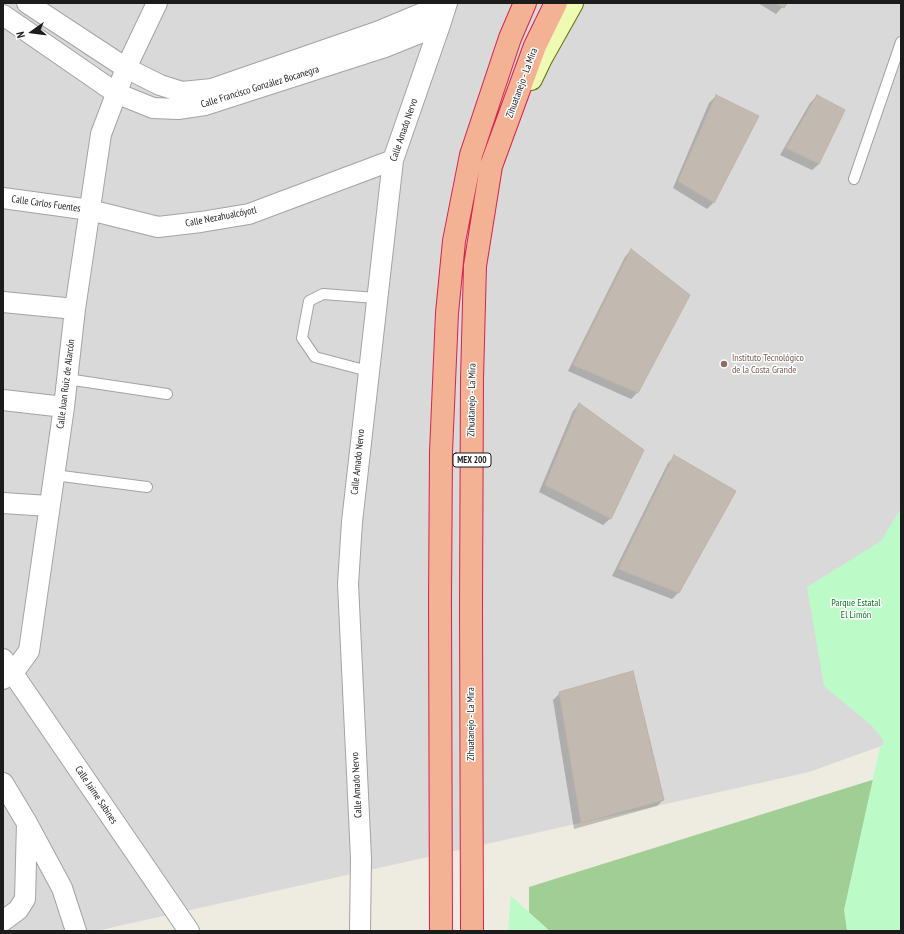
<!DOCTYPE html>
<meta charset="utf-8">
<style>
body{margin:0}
#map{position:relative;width:904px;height:934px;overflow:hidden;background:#eeebe1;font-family:"PT Sans Narrow",sans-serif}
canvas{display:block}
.frame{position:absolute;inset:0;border:4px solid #1c1c1c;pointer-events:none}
.north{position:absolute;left:12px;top:12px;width:40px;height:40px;-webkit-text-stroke:3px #fff;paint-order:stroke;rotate:256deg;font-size:11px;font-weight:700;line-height:16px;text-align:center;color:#1c1c1c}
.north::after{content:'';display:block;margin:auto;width:14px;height:18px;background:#1c1c1c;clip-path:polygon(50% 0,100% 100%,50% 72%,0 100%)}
</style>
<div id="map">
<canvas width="904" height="934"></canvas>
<div class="frame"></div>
<div class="north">N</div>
</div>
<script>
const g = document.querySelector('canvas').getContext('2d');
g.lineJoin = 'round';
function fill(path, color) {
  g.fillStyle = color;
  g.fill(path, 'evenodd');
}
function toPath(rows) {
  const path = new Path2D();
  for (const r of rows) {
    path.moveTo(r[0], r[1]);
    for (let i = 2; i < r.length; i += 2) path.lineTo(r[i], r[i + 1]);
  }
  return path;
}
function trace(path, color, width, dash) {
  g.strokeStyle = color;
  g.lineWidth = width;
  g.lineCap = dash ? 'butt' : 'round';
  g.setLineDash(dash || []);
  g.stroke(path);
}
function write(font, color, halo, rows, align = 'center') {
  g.font = font + ' "PT Sans Narrow",sans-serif';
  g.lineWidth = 3;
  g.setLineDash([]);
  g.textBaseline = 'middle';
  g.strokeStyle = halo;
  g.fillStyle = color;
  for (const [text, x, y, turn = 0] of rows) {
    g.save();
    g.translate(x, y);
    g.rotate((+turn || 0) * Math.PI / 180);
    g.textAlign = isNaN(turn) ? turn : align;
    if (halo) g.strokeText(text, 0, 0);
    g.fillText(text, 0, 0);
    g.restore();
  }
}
const residential = toPath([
 [3,3,901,3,901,739,809,772,96,931,3,931]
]);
const forest = toPath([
 [901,771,901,931,529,931,529,887]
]);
const park = toPath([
 [901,508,901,931,847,931,844,910,880,747,883,745,884,741,872,726,824,686,807,587,881,541],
 [511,896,550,931,508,931]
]);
const shadow = toPath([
 [758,3,786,3,776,14],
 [716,96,758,117,713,203,707,209,673,188,709,103],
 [817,96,819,164,812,170,780,155,810,103],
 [631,250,637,393,631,399,568,371,625,257],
 [579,404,643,451,610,519,603,525,539,492,573,411],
 [674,457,678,593,672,599,612,576,668,463],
 [560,693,663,800,657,806,574,829,553,700]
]);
const building = toPath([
 [775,3,787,3,784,8,775,3],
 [716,95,759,116,714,203,678,181,716,95],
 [817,95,845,110,819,164,786,148,817,95],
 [631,249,690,295,638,393,573,365,631,249],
 [579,403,644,450,611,519,545,485,579,403],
 [674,455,736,491,679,593,618,569,674,455],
 [633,671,664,800,581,823,559,692,633,671]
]);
const service = toPath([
 [854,179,901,42],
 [368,371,315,357,302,338,309,301,323,294,376,298],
 [67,379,167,394],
 [54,475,147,487]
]);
const minor = toPath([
 [27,3,126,68,160,85,182,92,212,89,377,32,447,3],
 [3,15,116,93,153,108,178,109,205,105,385,47,440,25],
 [3,198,90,210,158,227,201,222,249,214,393,160],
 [3,302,75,309],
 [3,400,64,407],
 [3,503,49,506],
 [3,659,189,931],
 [3,679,13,673,29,651,64,407,75,309,101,134,126,68,157,3],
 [3,783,27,823,62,888,76,931],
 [3,921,18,910,25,899,27,823],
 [360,931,361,858,348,584,352,522,393,160,440,25,447,3]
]);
const secondary = toPath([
 [531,79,541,58,572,3]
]);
const trunk = toPath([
 [441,931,440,600,441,452,447,313,454,241,471,155,510,38,525,3],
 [472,931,471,606,472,379,475,266,491,166,535,46,556,3]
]);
const markers = [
 [724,364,4,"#8d6e63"]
];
const shields = [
 [472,460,38]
];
const shieldNames = [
 ["MEX 200",472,460]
];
const streetNames = [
 ["Zihuatanejo - La Mira",522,83,-70],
 ["Calle Francisco González Bocanegra",260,87,-17],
 ["Calle Amado Nervo",404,130,-71],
 ["Calle Carlos Fuentes",46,204,8],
 ["Calle Nezahualcóyotl",221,217,-11],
 ["Calle Juan Ruiz de Alarcón",66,384,-83],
 ["Zihuatanejo - La Mira",472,400,-89],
 ["Calle Amado Nervo",358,462,-84],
 ["Zihuatanejo - La Mira",471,724,-90],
 ["Calle Amado Nervo",357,785,-93],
 ["Calle Jaime Sabines",96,795,56]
];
const educationNames = [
 ["Instituto Tecnológico",732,358],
 ["de la Costa Grande",732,370]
];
const parkNames = [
 ["Parque Estatal",856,603],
 ["El Limón",856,615]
];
fill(residential, '#dad9d9');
fill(forest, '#a0ce95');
fill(park, '#bcfac8');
fill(shadow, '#0003');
fill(building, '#c2bab1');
trace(building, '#c0b3a4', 1);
trace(service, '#a3a3a3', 12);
trace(minor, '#a3a3a3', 22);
trace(secondary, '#5b7303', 24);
trace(trunk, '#d9214d', 24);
trace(service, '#fff', 10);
trace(minor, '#fff', 20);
trace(secondary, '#effab3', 22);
trace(trunk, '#f2b293', 22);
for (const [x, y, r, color] of markers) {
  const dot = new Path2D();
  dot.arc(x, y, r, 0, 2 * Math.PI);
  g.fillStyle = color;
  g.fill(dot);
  trace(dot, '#fff', 1.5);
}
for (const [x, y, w] of shields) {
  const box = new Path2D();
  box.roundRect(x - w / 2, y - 7, w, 14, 3);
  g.fillStyle = '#fff';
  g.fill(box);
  trace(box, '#1c1c1c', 1);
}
write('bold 9px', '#1c1c1c', null, shieldNames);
write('10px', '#1c1c1c', '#fff', streetNames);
write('10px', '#785e54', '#fff', educationNames, 'left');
write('10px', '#097b1f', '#fff', parkNames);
</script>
